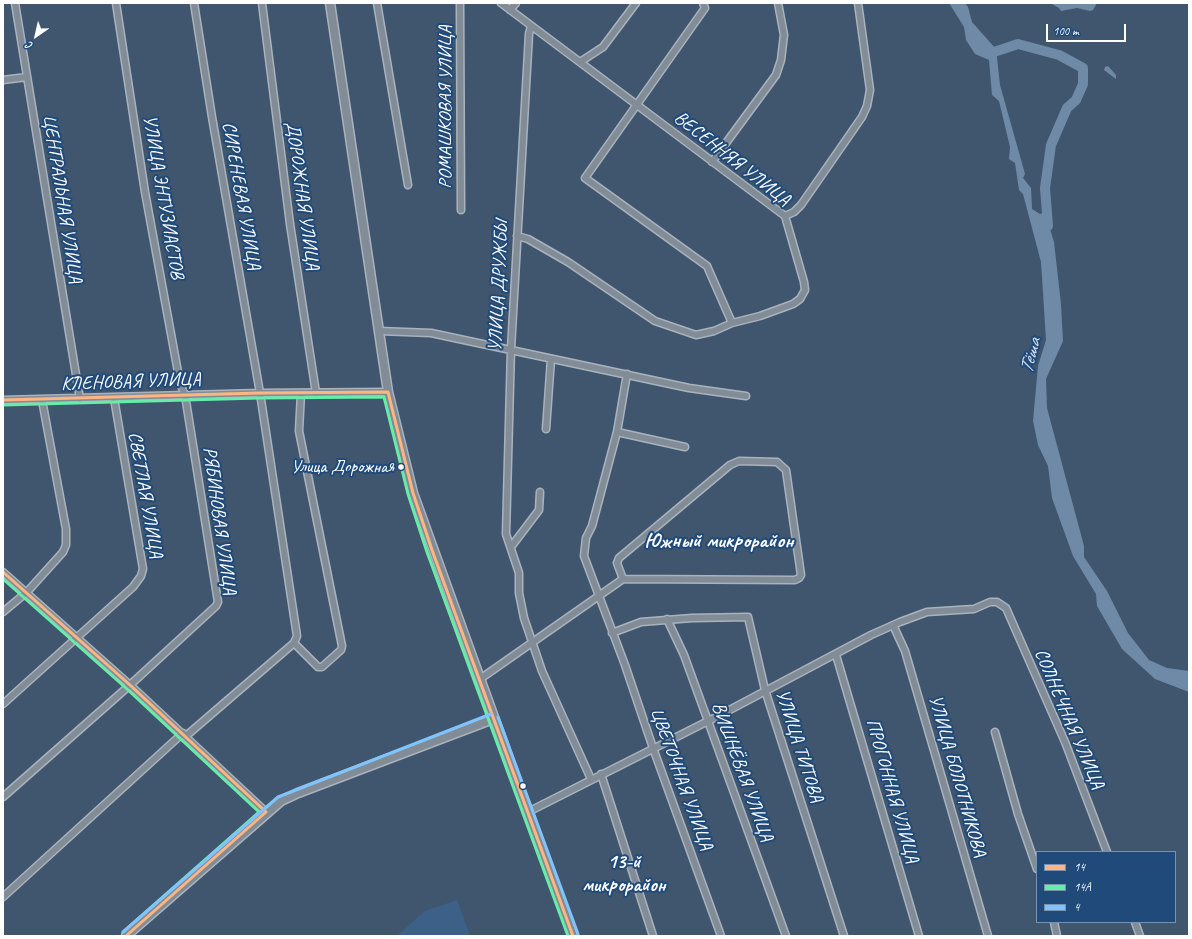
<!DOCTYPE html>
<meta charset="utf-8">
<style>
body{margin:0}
#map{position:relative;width:1192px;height:939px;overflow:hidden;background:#40566e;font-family:Caveat,sans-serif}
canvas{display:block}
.frame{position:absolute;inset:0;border:4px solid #fff;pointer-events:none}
.legend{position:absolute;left:1036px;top:851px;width:140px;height:72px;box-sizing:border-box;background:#1f4a7a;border:1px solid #7992af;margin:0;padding:5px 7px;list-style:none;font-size:12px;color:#fff}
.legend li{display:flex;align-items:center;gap:8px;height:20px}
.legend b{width:20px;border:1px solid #7992af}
.north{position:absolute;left:16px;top:16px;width:40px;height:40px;-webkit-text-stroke:3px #1f4a7a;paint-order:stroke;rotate:214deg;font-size:11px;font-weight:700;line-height:16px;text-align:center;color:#fff}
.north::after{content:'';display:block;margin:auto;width:14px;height:18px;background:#fff;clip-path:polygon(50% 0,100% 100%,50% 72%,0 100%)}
.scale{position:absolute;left:1046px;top:24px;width:80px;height:18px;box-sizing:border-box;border:2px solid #fff;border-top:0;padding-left:5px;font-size:12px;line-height:14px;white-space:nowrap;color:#fff;-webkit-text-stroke:3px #1f4a7a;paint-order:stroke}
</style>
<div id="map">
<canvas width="1192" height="939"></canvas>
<div class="frame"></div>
<ul class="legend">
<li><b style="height:5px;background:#ffb580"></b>14</li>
<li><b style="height:5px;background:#66eda8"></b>14А</li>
<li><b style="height:5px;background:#80c4ff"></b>4</li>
</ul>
<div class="north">С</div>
<div class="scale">100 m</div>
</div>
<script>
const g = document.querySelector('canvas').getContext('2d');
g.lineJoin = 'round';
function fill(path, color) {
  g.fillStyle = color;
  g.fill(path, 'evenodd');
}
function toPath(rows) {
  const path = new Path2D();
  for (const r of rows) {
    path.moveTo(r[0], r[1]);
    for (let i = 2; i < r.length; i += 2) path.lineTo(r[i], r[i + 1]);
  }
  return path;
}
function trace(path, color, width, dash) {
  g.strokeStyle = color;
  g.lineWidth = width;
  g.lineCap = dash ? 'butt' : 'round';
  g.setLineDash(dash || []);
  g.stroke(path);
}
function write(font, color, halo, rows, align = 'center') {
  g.font = font + ' Caveat,sans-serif';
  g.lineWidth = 4;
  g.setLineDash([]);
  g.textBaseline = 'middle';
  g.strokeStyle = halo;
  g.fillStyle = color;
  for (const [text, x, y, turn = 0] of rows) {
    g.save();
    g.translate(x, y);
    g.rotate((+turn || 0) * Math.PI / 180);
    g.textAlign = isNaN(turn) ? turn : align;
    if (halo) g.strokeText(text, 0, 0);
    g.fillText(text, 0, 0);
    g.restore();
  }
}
const built = toPath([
 [457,900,470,936,397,936,425,911]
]);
const water = toPath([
 [949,3,965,3,968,7,972,22,996,49,1000,85,1025,174,1023,178,1031,188,1032,209,1040,214,1050,211,1047,219,1054,242,1061,304,1063,341,1046,379,1047,408,1084,546,1084,557,1107,591,1128,633,1149,660,1167,668,1189,671,1189,692,1155,679,1122,649,1097,606,1096,594,1073,556,1052,498,1048,466,1038,445,1033,421,1038,366,1046,340,1041,262,1023,194,1019,190,1015,163,1009,159,1010,147,999,101,992,95,989,60,975,54,966,40,964,27],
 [1050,3,1097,3,1093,10,1090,11,1077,8,1061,11,1059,8],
 [1108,66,1116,75,1116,79,1104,70,1105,67]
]);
const river = toPath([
 [991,53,1018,44,1059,55,1083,68,1083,84,1076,100,1067,108,1051,145,1045,188,1048,226]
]);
const street = toPath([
 [15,3,80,399],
 [262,3,290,224,316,393],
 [377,3,408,185],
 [460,3,461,210],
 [501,3,785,216,804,282,805,290,800,299,793,304,760,316,732,323,714,331,696,335,655,321,568,262,528,239,517,236],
 [703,3,705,8,585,178,707,266,732,323],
 [510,10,516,3],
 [531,26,529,34,511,349,506,534,519,573,519,593,524,618,542,671,591,779],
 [580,62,603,47,636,3],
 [3,80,27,77],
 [712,162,776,75,781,60,784,35,778,3],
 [785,216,794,212,801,205,862,117,867,106,870,90,858,3],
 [379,331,431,333,689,388,746,396],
 [627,374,617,432,592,526,586,538,584,556,625,665,653,748,721,936],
 [3,400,260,393,388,392],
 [546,429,551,359],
 [617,432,685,447],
 [511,547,539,510,540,492],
 [3,572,130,685,266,812],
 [3,612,27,592,63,552,66,545,66,529,42,400],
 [667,619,684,655,786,936],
 [893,625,905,651,988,936],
 [612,633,641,622,692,618,748,617,765,690,844,936],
 [294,643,318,667,322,667,341,650,342,646,299,431,301,393],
 [836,655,919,936],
 [480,679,623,579,617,563,619,558,730,465,739,461,777,462,786,470,801,575,799,578,795,580,623,579],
 [3,704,133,587,141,576,143,569,114,398],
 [995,732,1018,814,1037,869],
 [186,736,294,643,297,636,260,393,212,117,194,3],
 [601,774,653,936],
 [3,797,130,685,216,606,218,602,185,395,180,383,145,192,116,3],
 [528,812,722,714,871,635,900,622,927,612,974,609,990,602,997,602,1006,608,1065,742,1107,852],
 [3,897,183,733],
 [1054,922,1057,936],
 [1135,922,1140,936]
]);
const secondary = toPath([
 [330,3,388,392,413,493,573,936],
 [126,936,281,801,298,793,493,719]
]);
const bus1 = toPath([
 [3,400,260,393,388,392,413,493,432,550,573,936],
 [3,572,130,685,266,812,126,936]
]);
const bus2 = toPath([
 [3,405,260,398,384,397,408,494,427,552,568,936],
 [3,579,127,689,259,812,123,932]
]);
const bus3 = toPath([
 [498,717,578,934],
 [123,932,278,797,491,714]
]);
const markers = [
 [401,467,3.5,"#fff"],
 [523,786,3.5,"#fff"]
];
const busNames = [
 ["Улица Дорожная",394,467]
];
const streetNames = [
 ["РОМАШКОВАЯ УЛИЦА",446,107,-90],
 ["ВЕСЕННЯЯ УЛИЦА",732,159,38],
 ["СИРЕНЕВАЯ УЛИЦА",241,196,80],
 ["ДОРОЖНАЯ УЛИЦА",302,196,82],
 ["УЛИЦА ЭНТУЗИАСТОВ",163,197,80],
 ["ЦЕНТРАЛЬНАЯ УЛИЦА",62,199,81],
 ["УЛИЦА ДРУЖБЫ",499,286,-87],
 ["КЛЕНОВАЯ УЛИЦА",131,382,-2],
 ["СВЕТЛАЯ УЛИЦА",145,495,80],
 ["РЯБИНОВАЯ УЛИЦА",219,521,82],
 ["СОЛНЕЧНАЯ УЛИЦА",1069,719,67],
 ["УЛИЦА ТИТОВА",799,746,72],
 ["ВИШНЁВАЯ УЛИЦА",742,772,70],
 ["УЛИЦА БОЛОТНИКОВА",957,776,74],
 ["ЦВЕТОЧНАЯ УЛИЦА",681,779,70],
 ["ПРОГОННАЯ УЛИЦА",892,791,74]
];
const waterNames = [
 ["Тёша",1031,356,-76]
];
const neighbourhoodNames = [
 ["13-й",624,863],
 ["микрорайон",624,886]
];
const quarterNames = [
 ["Южный микрорайон",719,541]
];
fill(built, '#3c6087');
fill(water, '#6f8aa7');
trace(river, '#6f8aa7', 10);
trace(street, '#a9b3be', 9);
trace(secondary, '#a9b3be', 11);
trace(street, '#818c97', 6);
trace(secondary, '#818c97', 8);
trace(bus1, '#ffb580', 3);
trace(bus2, '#66eda8', 3);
trace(bus3, '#80c4ff', 3);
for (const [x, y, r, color] of markers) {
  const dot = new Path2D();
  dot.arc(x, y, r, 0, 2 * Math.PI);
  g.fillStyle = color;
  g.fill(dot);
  trace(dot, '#1f4a7a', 1.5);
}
write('18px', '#fff', '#1f4a7a', busNames, 'right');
write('19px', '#fff', '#1f4a7a', streetNames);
write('italic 20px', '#d5dde6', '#1f4a7a', waterNames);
write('bold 20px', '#fff', '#1f4a7a', neighbourhoodNames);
write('bold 21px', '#fff', '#1f4a7a', quarterNames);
</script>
